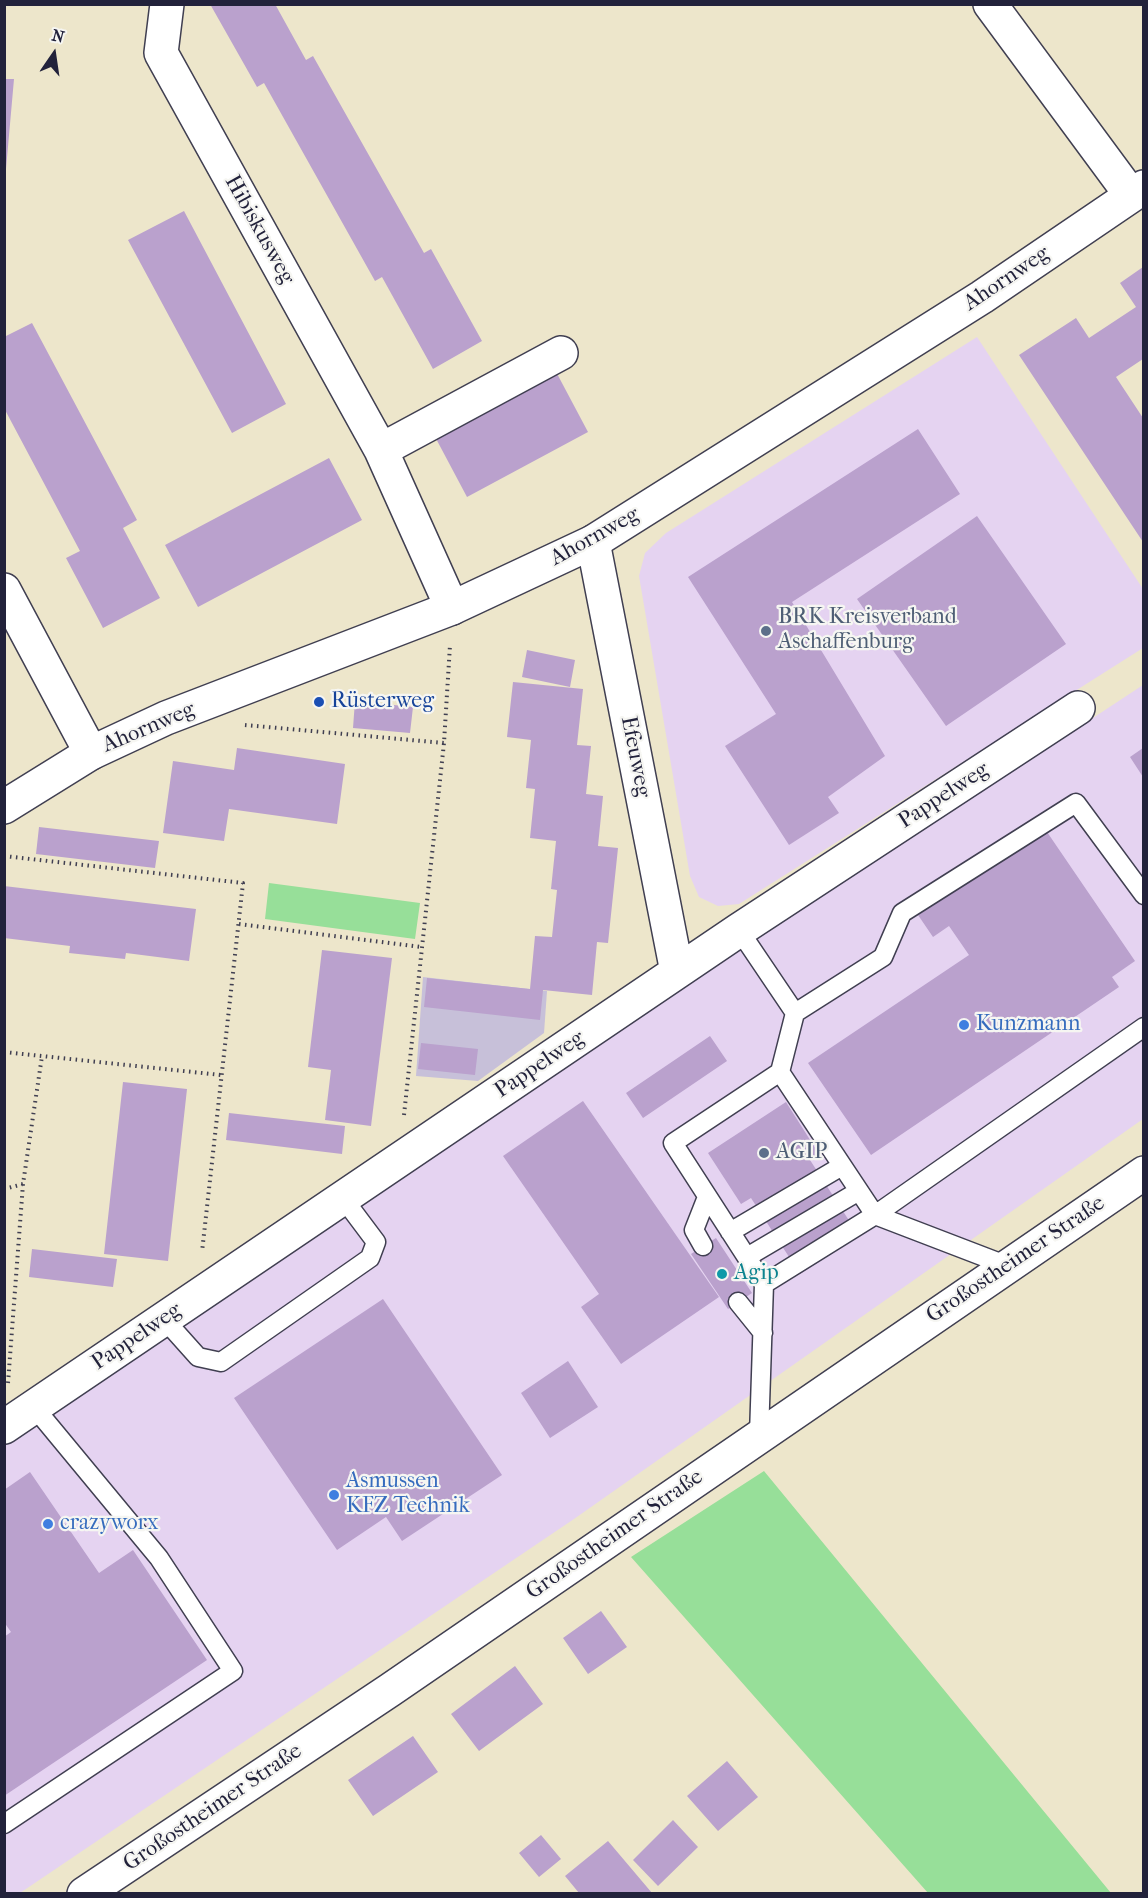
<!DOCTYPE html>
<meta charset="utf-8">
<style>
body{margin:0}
#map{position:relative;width:1148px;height:1898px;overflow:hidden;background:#ede6cb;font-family:"IM FELL French Canon",serif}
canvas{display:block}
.frame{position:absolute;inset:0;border:6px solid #22223b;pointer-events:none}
.north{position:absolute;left:24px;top:24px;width:60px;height:60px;-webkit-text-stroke:4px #f6f6f2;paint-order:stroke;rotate:13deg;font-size:16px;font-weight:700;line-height:24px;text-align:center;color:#22223b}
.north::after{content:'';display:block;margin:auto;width:21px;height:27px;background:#22223b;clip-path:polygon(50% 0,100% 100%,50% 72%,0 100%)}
</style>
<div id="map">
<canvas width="1148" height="1898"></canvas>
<div class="frame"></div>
<div class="north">N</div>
</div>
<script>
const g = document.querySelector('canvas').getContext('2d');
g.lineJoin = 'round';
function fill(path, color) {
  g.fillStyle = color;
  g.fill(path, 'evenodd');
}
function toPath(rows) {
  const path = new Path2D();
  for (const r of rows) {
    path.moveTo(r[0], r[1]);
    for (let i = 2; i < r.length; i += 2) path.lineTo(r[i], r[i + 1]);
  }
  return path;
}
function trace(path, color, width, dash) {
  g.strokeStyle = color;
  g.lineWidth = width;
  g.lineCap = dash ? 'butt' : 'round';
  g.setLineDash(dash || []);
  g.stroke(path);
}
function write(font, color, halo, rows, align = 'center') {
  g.font = font + ' "IM FELL French Canon",serif';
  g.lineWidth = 4.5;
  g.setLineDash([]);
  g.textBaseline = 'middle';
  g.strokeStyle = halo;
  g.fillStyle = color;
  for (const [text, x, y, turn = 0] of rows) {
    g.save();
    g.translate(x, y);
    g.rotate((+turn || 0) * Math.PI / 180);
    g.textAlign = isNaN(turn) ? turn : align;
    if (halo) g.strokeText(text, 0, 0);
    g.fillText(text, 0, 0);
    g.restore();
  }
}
const built = toPath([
 [977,337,1143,589,1143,648,739,904,718,906,699,897,690,876,639,576,645,553,666,533],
 [1143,685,1143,1119,574,1519,20,1893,5,1894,5,1440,706,973]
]);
const industrial = toPath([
 [423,977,547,991,544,1033,478,1081,416,1076]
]);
const green = toPath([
 [269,883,420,903,415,939,265,919],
 [764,1471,1111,1893,928,1893,631,1557]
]);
const building = toPath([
 [210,4,275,4,306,60,313,56,424,253,431,249,482,341,433,369,382,277,375,281,264,83,257,87],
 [4,79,14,79,6,169,4,169],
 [184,211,286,404,232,433,128,240],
 [1143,267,1143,359,1116,377,1143,418,1143,542,1019,355,1076,318,1089,338,1136,307,1120,283],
 [32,323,137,520,123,528,160,598,103,628,66,558,80,551,4,408,4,337],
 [554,368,588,432,467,497,433,433],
 [918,429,960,494,792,602,885,756,828,797,839,813,789,845,725,746,776,714,688,577],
 [329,458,362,520,198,607,165,545],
 [977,516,1066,644,946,726,857,599],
 [527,650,575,660,570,687,522,677],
 [513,682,583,689,577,745,591,746,586,794,603,796,598,846,618,848,608,943,597,942,592,995,543,990,540,1020,424,1007,427,978,530,989,535,936,552,937,557,890,551,889,556,841,530,838,535,789,526,788,531,740,507,737],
 [355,701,413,707,410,733,353,728],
 [237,748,345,764,337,824,229,809,224,841,163,833,173,761,234,770],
 [1143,748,1143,777,1130,757],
 [39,827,159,841,155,868,36,854],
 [1045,829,1135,961,1112,977,1119,987,871,1155,808,1063,969,955,949,926,933,937,918,915],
 [4,886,196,909,189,961,126,953,125,959,69,953,70,946,4,938],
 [322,950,392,958,371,1126,325,1120,331,1070,308,1067],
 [710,1036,727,1061,643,1118,626,1093],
 [421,1043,478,1049,475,1075,418,1069],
 [123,1082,187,1089,168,1261,104,1254],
 [583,1101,719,1297,621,1364,581,1307,599,1294,503,1156],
 [786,1102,819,1154,810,1160,859,1236,800,1274,751,1198,741,1204,708,1153],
 [229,1113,345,1126,342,1154,226,1140],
 [716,1238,752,1293,728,1309,691,1254],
 [32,1249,117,1259,113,1287,29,1277],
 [383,1299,502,1475,402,1541,386,1517,337,1550,234,1398],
 [568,1361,598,1407,550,1438,521,1393],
 [30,1472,99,1573,133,1550,207,1660,4,1796,4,1637,11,1632,4,1622,4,1490],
 [601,1611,627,1647,588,1674,563,1638],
 [515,1666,543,1704,479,1751,451,1714],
 [413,1736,438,1772,373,1816,348,1780],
 [727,1761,758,1797,718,1831,687,1796],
 [673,1820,698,1847,658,1886,633,1860],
 [541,1835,561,1859,539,1877,519,1853],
 [608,1841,652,1893,579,1893,565,1876]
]);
const path = toPath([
 [245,725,444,743],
 [4,856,243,883,202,1252],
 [239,924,421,947],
 [4,1052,221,1075],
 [404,1115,444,743,450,645],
 [4,1189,23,1184],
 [8,1383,23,1184,42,1056]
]);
const service = toPath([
 [739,930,795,1013,883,957,902,913,1076,803,1144,895],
 [780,1072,795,1013],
 [730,1232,842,1166],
 [703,1246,694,1230,707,1197],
 [747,1257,859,1191],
 [764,1284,875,1215,1008,1266],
 [738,1302,763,1333],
 [164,1319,198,1357,221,1362,370,1258,376,1242,343,1198],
 [759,1435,764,1284,673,1143,780,1072,875,1215,1144,1027],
 [4,1824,233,1671,159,1558,34,1407]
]);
const minor = toPath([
 [167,4,161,53,381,450,452,608],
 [381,450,561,353],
 [593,542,677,972],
 [4,590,91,753],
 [4,1427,739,930,1078,708]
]);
const tertiary = toPath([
 [990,4,1131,195],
 [4,807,91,753,166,718,452,608,593,542,982,297,1144,187]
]);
const secondary = toPath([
 [84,1894,390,1690,1144,1173]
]);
const markers = [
 [766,631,6,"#5c6f8a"],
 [319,702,6,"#1a4fb4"],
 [964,1025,6,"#3f7fe0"],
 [764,1153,6,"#5c6f8a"],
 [722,1274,6,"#0f9aa8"],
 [334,1495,6,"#3f7fe0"],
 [48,1524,6,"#3f7fe0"]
];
const streetNames = [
 ["Hibiskusweg",259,230,61],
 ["Ahornweg",1007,279,-34],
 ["Ahornweg",595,537,-29],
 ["Ahornweg",149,728,-23],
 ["Efeuweg",635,757,79],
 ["Pappelweg",944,796,-33],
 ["Pappelweg",540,1065,-34],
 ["Großostheimer Straße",1016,1260,-34],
 ["Pappelweg",137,1337,-34],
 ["Großostheimer Straße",615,1535,-35],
 ["Großostheimer Straße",213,1808,-34]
];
const serviceNames = [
 ["BRK Kreisverband",778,618],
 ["Aschaffenburg",778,643],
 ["AGIP",776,1153]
];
const transitNames = [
 ["Rüsterweg",331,702]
];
const shopNames = [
 ["Kunzmann",976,1025],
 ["Asmussen",346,1482],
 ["KFZ Technik",346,1507],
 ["crazyworx",60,1524]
];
const cultureNames = [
 ["Agip",734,1274]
];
fill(built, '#e5d3f1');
fill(industrial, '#c7c0d9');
fill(green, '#97df99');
fill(building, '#baa1cd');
trace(service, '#403f51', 21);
trace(minor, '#403f51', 36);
trace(tertiary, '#403f51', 36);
trace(secondary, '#403f51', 36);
trace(path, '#403f51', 4, [1.5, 4.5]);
trace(service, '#fff', 18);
trace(minor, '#fff', 33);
trace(tertiary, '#fff', 33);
trace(secondary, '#fff', 33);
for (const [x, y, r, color] of markers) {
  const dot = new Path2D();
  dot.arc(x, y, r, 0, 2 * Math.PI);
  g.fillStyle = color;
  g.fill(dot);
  trace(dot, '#f6f6f2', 2);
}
write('22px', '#22223b', '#f6f6f2', streetNames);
write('22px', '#4e5e75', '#f6f6f2', serviceNames, 'left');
write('22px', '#164399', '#f6f6f2', transitNames, 'left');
write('22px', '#366cbe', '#f6f6f2', shopNames, 'left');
write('22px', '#0d838f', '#f6f6f2', cultureNames, 'left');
</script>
